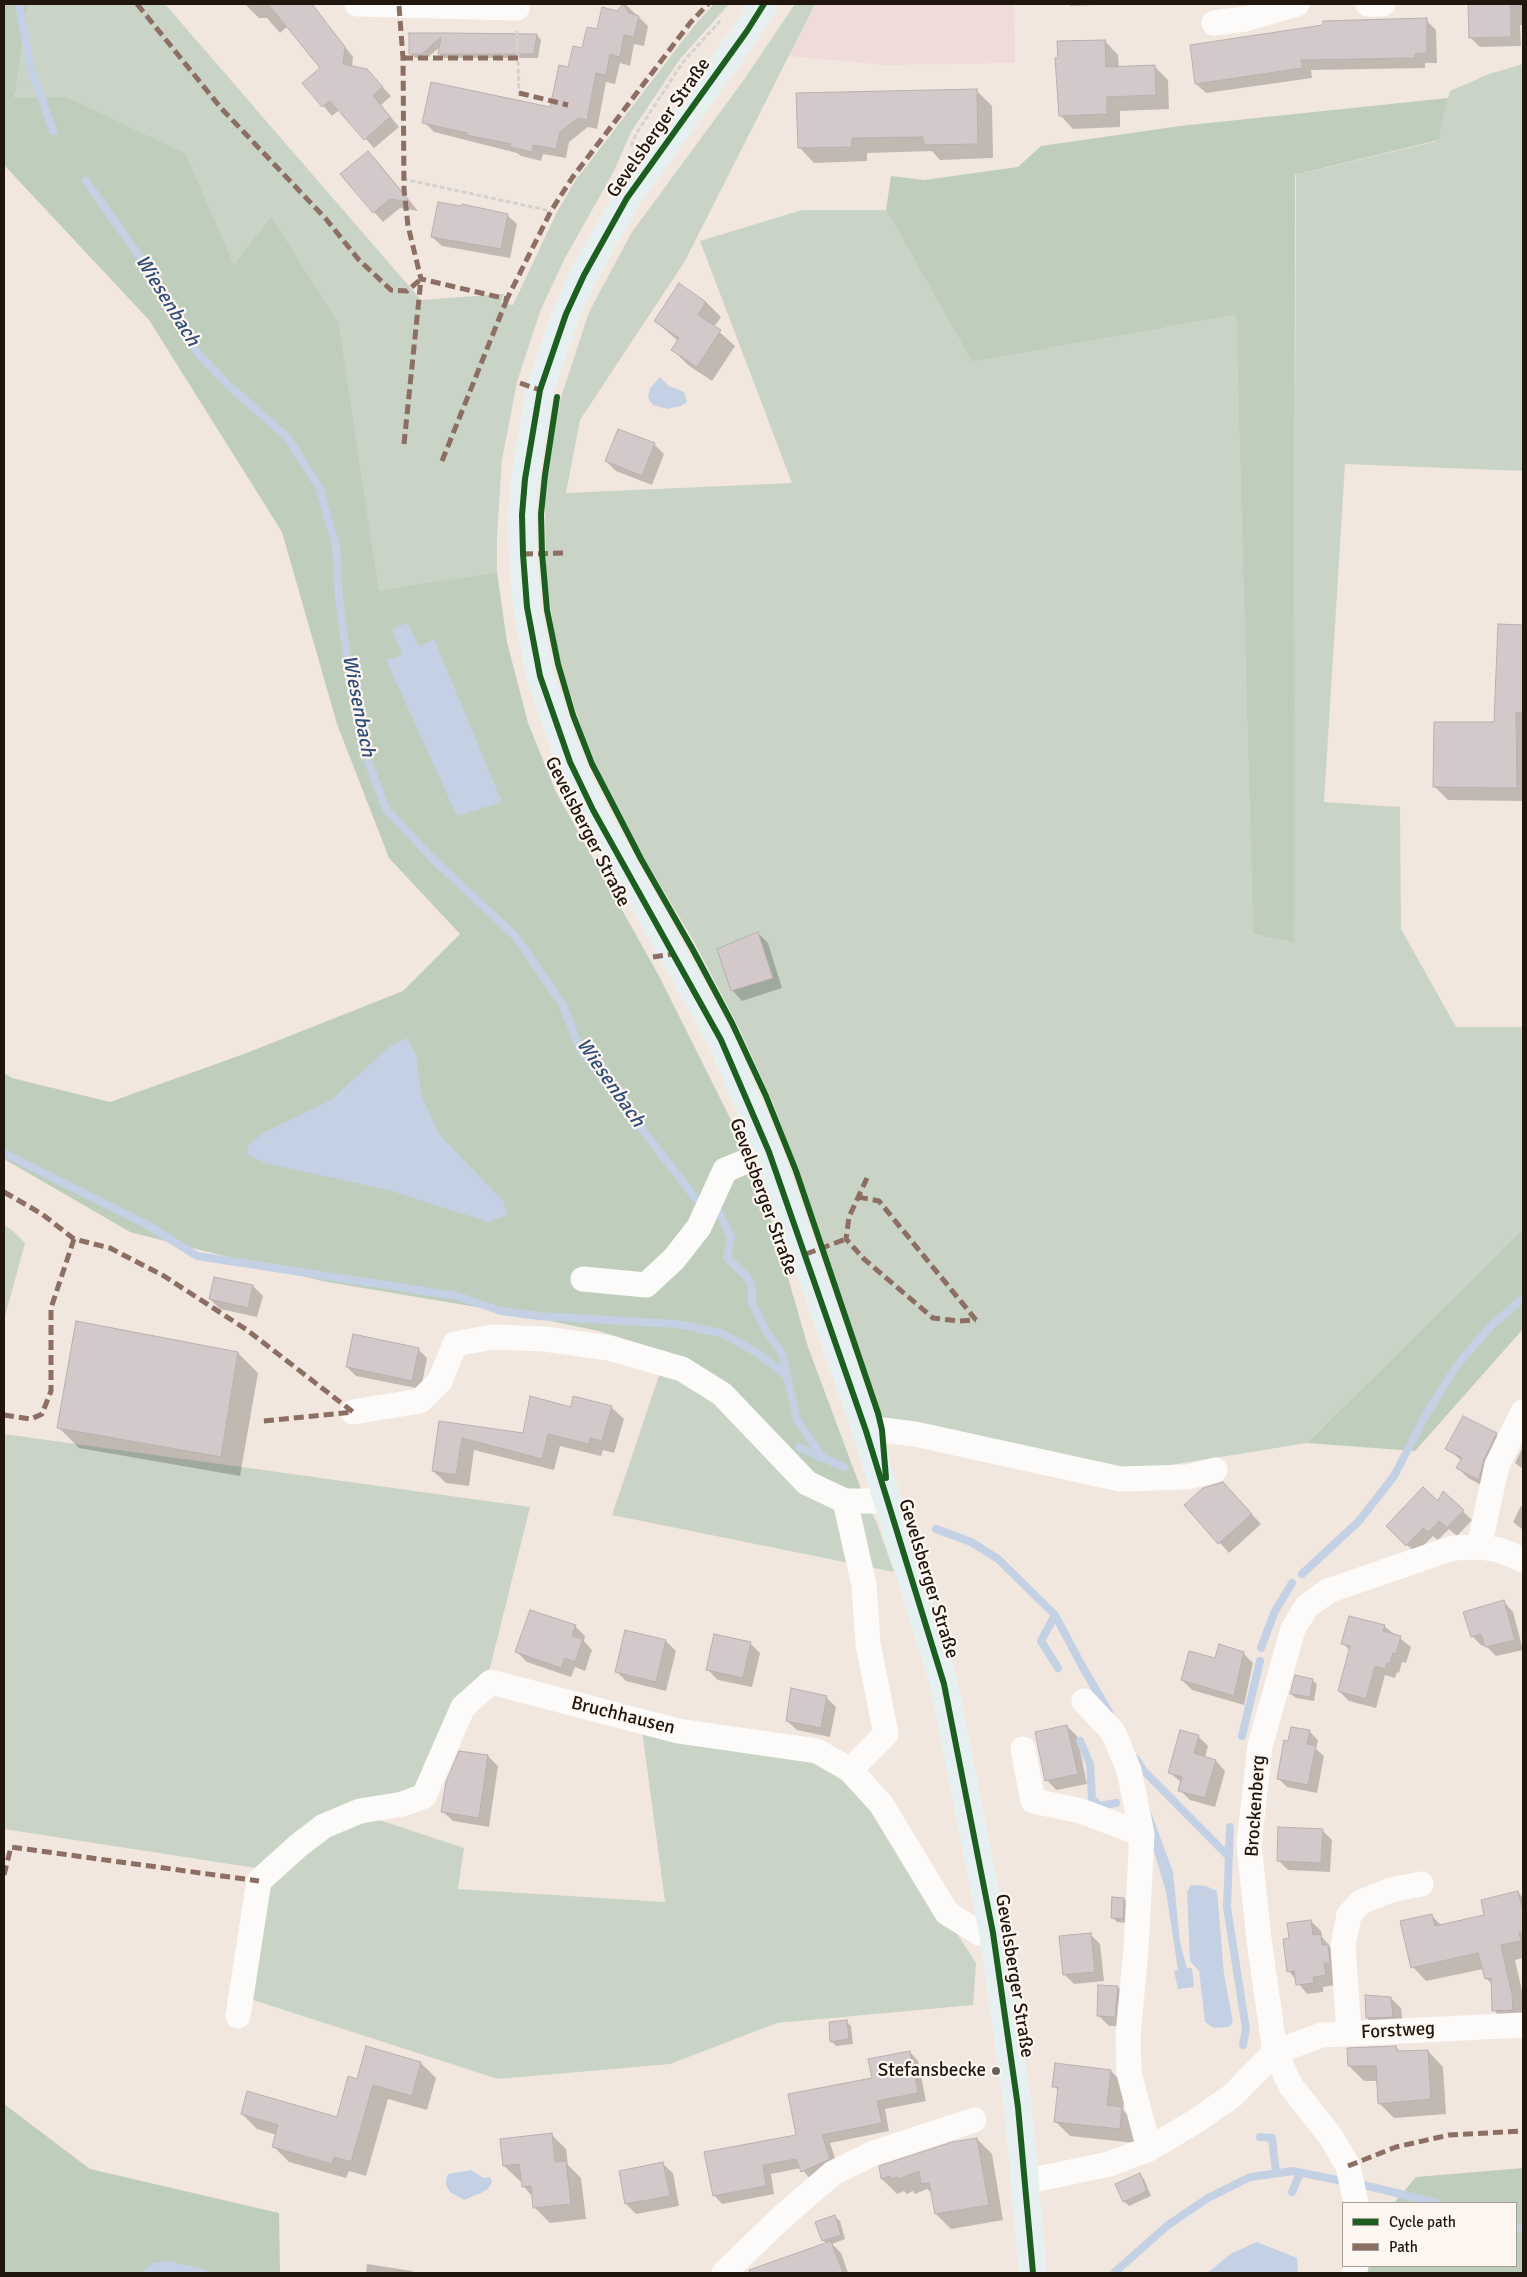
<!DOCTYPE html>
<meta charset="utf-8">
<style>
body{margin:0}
#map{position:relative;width:1527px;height:2277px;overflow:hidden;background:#f2e7df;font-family:Signika,sans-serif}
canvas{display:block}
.frame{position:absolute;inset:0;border:5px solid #21160d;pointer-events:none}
.legend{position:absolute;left:1342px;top:2202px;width:175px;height:65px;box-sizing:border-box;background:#fdf6f1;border:1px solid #a59c96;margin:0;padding:6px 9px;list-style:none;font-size:15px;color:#21160d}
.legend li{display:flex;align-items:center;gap:10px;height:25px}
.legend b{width:25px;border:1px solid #a59c96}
</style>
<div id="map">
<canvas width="1527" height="2277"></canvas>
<div class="frame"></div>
<ul class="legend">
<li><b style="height:6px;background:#1b5e20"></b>Cycle path</li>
<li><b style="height:6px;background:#8d6e63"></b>Path</li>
</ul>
</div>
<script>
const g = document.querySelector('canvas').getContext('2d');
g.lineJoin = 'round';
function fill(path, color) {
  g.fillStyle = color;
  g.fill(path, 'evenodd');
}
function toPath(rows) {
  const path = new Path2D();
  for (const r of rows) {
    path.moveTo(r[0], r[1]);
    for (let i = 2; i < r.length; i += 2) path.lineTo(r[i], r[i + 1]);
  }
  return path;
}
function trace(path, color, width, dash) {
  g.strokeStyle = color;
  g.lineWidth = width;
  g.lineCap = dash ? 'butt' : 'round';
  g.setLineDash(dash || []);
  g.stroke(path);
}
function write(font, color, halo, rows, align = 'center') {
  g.font = font + ' Signika,sans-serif';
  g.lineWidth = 4.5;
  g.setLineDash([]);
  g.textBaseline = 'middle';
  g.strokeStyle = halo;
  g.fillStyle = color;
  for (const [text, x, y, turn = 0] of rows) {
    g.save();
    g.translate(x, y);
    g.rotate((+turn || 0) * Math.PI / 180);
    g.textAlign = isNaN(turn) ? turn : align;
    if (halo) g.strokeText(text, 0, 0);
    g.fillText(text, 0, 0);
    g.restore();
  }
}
const industrial = toPath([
 [815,4,1014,4,1015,63,885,65,788,56]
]);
const green = toPath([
 [28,4,165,4,421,300,504,294,501,303,513,305,556,214,575,181,694,26,714,4,729,4,680,59,631,132,614,171,565,258,541,309,517,382,502,460,497,537,497,572,379,592,339,323,271,216,234,264,186,154,15,99],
 [795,4,815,4,685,261,580,420,566,493,792,483,700,241,802,210,886,210,972,362,1236,315,1253,934,1293,943,1296,175,1437,141,1450,91,1489,74,1523,64,1523,471,1345,464,1324,802,1400,807,1401,929,1456,1027,1523,1027,1523,1229,1307,1443,1127,1472,876,1419,827,1253,774,1105,736,1022,692,938,622,822,587,746,558,656,546,579,545,500,552,436,561,397,589,312,632,232,743,81],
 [4,1225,13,1231,25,1243,4,1320],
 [667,1352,861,1489,878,1526,894,1572,612,1515],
 [4,1434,530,1507,489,1672,413,1791,373,1818,464,1848,458,1889,665,1902,642,1730,832,1766,878,1810,976,1963,973,2005,777,2023,670,2064,498,2079,247,1998,262,1869,4,1829]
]);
const forest = toPath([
 [4,4,28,4,15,98,66,97,186,154,234,264,271,216,339,323,379,591,497,572,507,642,528,723,556,792,659,976,758,1174,808,1347,861,1489,838,1489,813,1480,667,1352,599,1331,506,1312,322,1281,130,1232,4,1159,4,1073,12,1078,110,1102,244,1054,403,991,460,934,389,858,337,724,282,532,149,320,4,165],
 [1448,98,1438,140,1295,175,1294,943,1253,934,1236,315,972,362,886,210,891,176,924,180,1018,167,1041,146,1180,126],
 [1523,1229,1523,1329,1415,1451,1307,1443],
 [4,2104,90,2169,279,2213,280,2273,4,2273],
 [1523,2168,1523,2273,1363,2273,1364,2266,1516,2266,1516,2203,1394,2203,1416,2177]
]);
const water = toPath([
 [660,377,669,386,684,392,687,402,681,406,667,409,653,405,648,398,650,388],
 [408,623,419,647,434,639,502,802,457,816,386,660,402,655,392,629],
 [407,1038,416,1055,421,1094,439,1134,503,1201,508,1215,489,1222,388,1190,265,1163,248,1155,248,1145,263,1133,331,1100,390,1046],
 [1145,1796,1173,1872,1180,1942,1187,1968,1192,1968,1194,1987,1178,1989,1174,1971,1178,1970,1166,1892,1156,1858,1148,1839],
 [1191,1885,1206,1886,1217,1891,1224,1974,1233,2022,1229,2027,1214,2028,1205,2022,1199,1971,1190,1961,1187,1892],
 [471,2170,484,2178,490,2177,492,2182,488,2189,481,2193,464,2200,450,2192,446,2185,446,2179,448,2174],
 [1257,2242,1297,2258,1298,2273,1207,2273,1232,2253],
 [169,2261,199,2268,213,2273,141,2273,154,2263]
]);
const shadow = toPath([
 [245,4,311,4,353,57,352,68,376,80,391,96,381,105,399,127,374,148,339,110,332,116,304,83,322,68,288,26,280,33,267,18,259,18],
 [625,4,648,26,644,46,634,44,630,66,620,63,615,84,606,82,597,129,588,127,569,142,566,158,543,154,541,161,521,156,517,153,434,132,424,122,551,108,569,69,598,31],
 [1069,4,1118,4,1071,6],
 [1469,4,1523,4,1523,25,1520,25,1521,46,1480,47,1470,37],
 [1426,20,1436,30,1437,63,1425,63,1425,68,1311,70,1312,78,1206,93,1196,84],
 [410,35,537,35,541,40,538,58,444,58,439,53,441,46,427,58,415,58,410,53],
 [1105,41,1118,55,1119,68,1154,66,1168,80,1169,109,1120,111,1120,127,1073,129,1060,115,1059,59],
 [977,91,992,106,993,158,940,160,932,151,867,153,867,161,814,163,799,147],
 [368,152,378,162,418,211,400,208,383,222,374,212],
 [507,215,517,224,510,258,442,246,432,237],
 [706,302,721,317,714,327,735,346,712,381,688,365,673,350,678,341,655,321],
 [654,444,664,454,652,485,616,471,606,461],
 [1499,625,1523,626,1523,801,1448,800,1434,786,1496,724],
 [758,933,768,943,782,988,742,1001,733,991,718,949],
 [253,1286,263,1296,257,1317,220,1309,210,1299],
 [418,1349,427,1358,421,1389,356,1376,347,1367],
 [238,1353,258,1373,240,1476,79,1448,59,1428],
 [611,1407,624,1419,614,1453,603,1450,601,1456,560,1446,554,1470,474,1450,469,1486,446,1483,433,1471,440,1423,524,1435,572,1408],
 [1496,1434,1506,1444,1489,1489,1468,1478,1458,1468,1462,1461,1447,1448],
 [1522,1449,1523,1449,1523,1469,1515,1463],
 [1232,1493,1261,1524,1229,1553,1186,1505],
 [1444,1493,1472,1520,1457,1536,1449,1529,1438,1540,1433,1536,1416,1553,1396,1535,1438,1503],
 [1521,1506,1523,1508,1523,1530,1513,1522],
 [1504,1602,1513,1612,1523,1650,1496,1656,1485,1645,1482,1646,1472,1636],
 [575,1626,585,1636,584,1641,592,1650,585,1671,575,1667,571,1677,527,1662,517,1652],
 [1384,1626,1411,1647,1406,1663,1402,1662,1399,1673,1397,1672,1395,1678,1385,1675,1376,1708,1349,1701,1339,1691,1350,1651,1343,1643],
 [666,1641,676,1651,666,1691,626,1681,616,1671],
 [750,1643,760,1653,752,1687,718,1680,708,1670],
 [1243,1653,1253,1663,1244,1705,1192,1690,1182,1680,1216,1660],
 [1312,1680,1317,1684,1314,1701,1296,1698,1291,1694],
 [826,1697,836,1707,830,1737,797,1730,787,1721],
 [1067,1726,1077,1736,1087,1784,1056,1790,1047,1780],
 [1309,1731,1318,1740,1316,1749,1324,1756,1317,1793,1287,1787,1278,1778,1289,1743],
 [1198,1736,1208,1746,1205,1758,1216,1761,1225,1771,1215,1807,1190,1800,1180,1790,1182,1783,1170,1773],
 [460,1753,488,1756,498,1766,489,1827,453,1821,443,1812],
 [1322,1830,1332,1840,1330,1872,1288,1870,1278,1860],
 [1518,1892,1523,1898,1523,1958,1515,1960,1523,1995,1523,2024,1508,2025,1494,2010,1493,1985,1486,1978,1483,1969,1426,1981,1412,1966,1431,1915,1442,1926,1486,1916],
 [1124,1899,1128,1904,1127,1923,1117,1922,1112,1917],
 [1311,1921,1321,1931,1322,1937,1337,1955,1335,1985,1323,1987,1323,1992,1307,1994,1289,1971,1290,1939],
 [1090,1934,1100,1944,1104,1981,1074,1984,1064,1974],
 [1118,1987,1128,1997,1125,2026,1109,2026,1099,2016],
 [1391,1998,1401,2008,1403,2027,1377,2028,1367,2018],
 [847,2022,851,2026,853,2044,836,2046,831,2041],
 [1396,2047,1401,2053,1428,2051,1443,2067,1446,2114,1394,2118,1379,2103,1378,2081,1364,2081,1349,2066],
 [910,2052,918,2061,926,2101,885,2109,889,2131,830,2143,838,2167,811,2180,801,2168,771,2174,774,2194,722,2204,714,2195,798,2136],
 [421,2063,436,2078,427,2110,388,2099,366,2176,349,2171,346,2178,289,2162,274,2147,277,2135,257,2129,242,2114,338,2118,358,2080],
 [1111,2071,1126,2086,1123,2110,1137,2124,1135,2143,1070,2136,1055,2121,1059,2091,1054,2086],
 [551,2134,566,2149,568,2165,581,2178,586,2219,550,2223,535,2208,533,2197,523,2186,522,2181,520,2181,504,2166],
 [977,2139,992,2154,1003,2220,951,2229,936,2214,933,2194,927,2189,915,2194,913,2191,907,2194,904,2191,897,2194,882,2179,880,2168],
 [663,2164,673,2173,679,2206,636,2214,626,2204,620,2172],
 [1139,2175,1144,2179,1151,2196,1129,2206,1124,2201],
 [835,2217,840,2221,845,2239,832,2244,841,2253,848,2273,785,2273,780,2261,827,2244,823,2240],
 [367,2264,412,2271,414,2273,366,2273]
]);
const stream = toPath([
 [19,4,31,69,53,131],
 [86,181,145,264,196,351,227,384,287,437,319,487,336,546,339,599,350,681,366,756,386,809,432,858,516,937,563,1005,580,1049,696,1199],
 [4,1153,151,1227,197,1256,457,1296,501,1311,538,1316,677,1324,721,1333,756,1352,787,1376],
 [719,1213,731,1237,727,1258,747,1277,752,1285,752,1303,766,1331,782,1353,797,1420,823,1458,844,1467],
 [799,1447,823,1458],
 [936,1529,971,1542,998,1559,1055,1615,1082,1666,1109,1712],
 [1302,1574,1359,1521,1394,1476,1428,1411,1458,1364,1491,1326,1523,1298],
 [1055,1615,1041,1641,1058,1668],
 [1261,1648,1274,1613,1292,1583],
 [1242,1736,1260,1661],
 [1080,1741,1090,1764,1092,1799,1100,1806,1116,1803],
 [1136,1759,1143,1770,1228,1856],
 [1230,1827,1227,1907,1246,2029,1243,2045],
 [1260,2137,1272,2138,1276,2173],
 [1292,2192,1300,2173],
 [1516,2228,1523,2230],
 [1115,2272,1168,2225,1208,2198,1250,2177,1293,2171,1372,2187,1437,2203]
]);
const building = toPath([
 [268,4,312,4,345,47,343,64,367,69,383,87,373,95,390,117,364,140,330,101,322,107,302,83,320,68,268,4],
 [623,4,629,13,639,16,634,37,624,35,620,57,610,54,606,75,596,73,587,120,578,118,560,132,556,149,533,145,532,152,510,147,511,144,466,135,467,133,422,123,431,82,550,107,559,65,568,67,573,46,582,48,587,27,597,29,602,7,617,11,623,4],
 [1468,4,1511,4,1511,37,1469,38,1468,4],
 [1427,18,1427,53,1415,54,1415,58,1301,60,1303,68,1195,84,1190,45,1323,25,1323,21,1427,18],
 [409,33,446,33,537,34,534,54,438,54,441,37,422,54,409,54,409,33],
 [1105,40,1106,67,1155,65,1156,95,1107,97,1107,114,1059,116,1055,58,1058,58,1057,41,1105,40],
 [977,89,978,144,924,145,923,137,852,138,852,147,798,148,796,93,977,89],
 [368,151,410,202,390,199,373,213,340,174,368,151],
 [438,202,461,206,462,204,508,214,501,249,431,237,438,202],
 [679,283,706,302,698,315,721,330,697,367,671,350,679,338,654,321,679,283],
 [618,429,655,443,642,476,605,461,618,429],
 [1498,624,1523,625,1523,713,1516,712,1517,788,1433,787,1434,722,1494,722,1498,624],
 [758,932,773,978,731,991,717,949,758,932],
 [214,1277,253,1285,248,1308,209,1299,214,1277],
 [76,1321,238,1352,221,1457,57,1428,76,1321],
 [353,1334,419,1348,412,1381,346,1367,353,1334],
 [530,1396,571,1407,573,1396,612,1406,602,1441,590,1438,589,1444,548,1434,542,1459,462,1438,456,1475,432,1471,439,1421,523,1433,530,1396],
 [1463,1416,1497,1433,1484,1459,1479,1480,1456,1468,1462,1458,1445,1449,1463,1416],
 [1223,1482,1252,1514,1218,1544,1184,1505,1203,1488,1223,1482],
 [1423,1487,1438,1501,1443,1491,1464,1510,1447,1528,1439,1521,1429,1532,1423,1528,1406,1546,1386,1526,1423,1487],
 [1504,1600,1515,1640,1485,1647,1481,1634,1471,1637,1463,1612,1504,1600],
 [530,1610,576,1625,572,1636,583,1639,575,1662,565,1658,561,1668,515,1652,530,1610],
 [1349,1616,1385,1625,1383,1631,1401,1636,1396,1654,1393,1653,1390,1664,1387,1663,1385,1669,1375,1666,1366,1699,1338,1691,1350,1646,1341,1644,1349,1616],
 [625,1630,666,1640,656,1682,615,1672,625,1630],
 [714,1634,751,1642,743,1678,706,1670,714,1634],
 [1219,1644,1244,1652,1234,1696,1181,1680,1189,1651,1215,1658,1219,1644],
 [1295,1675,1313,1679,1310,1697,1290,1694,1295,1675],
 [791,1688,827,1696,821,1728,786,1721,791,1688],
 [1067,1725,1078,1774,1045,1781,1035,1732,1067,1725],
 [1291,1727,1310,1730,1307,1744,1316,1746,1308,1785,1277,1779,1284,1740,1288,1741,1291,1727],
 [1180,1730,1199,1735,1194,1753,1216,1760,1205,1798,1178,1791,1182,1777,1168,1773,1180,1730],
 [459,1751,488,1755,479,1818,441,1812,446,1782,459,1751],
 [1278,1827,1323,1829,1321,1863,1277,1861,1278,1827],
 [1518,1891,1523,1910,1523,1932,1519,1933,1521,1941,1501,1945,1512,1994,1513,2010,1492,2011,1491,1978,1485,1979,1478,1953,1411,1968,1400,1921,1432,1914,1435,1926,1484,1915,1481,1900,1518,1891],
 [1112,1897,1124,1898,1123,1919,1111,1918,1112,1897],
 [1311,1920,1313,1935,1321,1934,1322,1945,1328,1944,1330,1963,1324,1963,1326,1975,1313,1977,1314,1983,1296,1985,1294,1971,1287,1972,1283,1939,1289,1938,1287,1923,1311,1920],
 [1091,1933,1095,1972,1063,1975,1059,1936,1091,1933],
 [1098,1985,1118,1986,1115,2017,1097,2016,1098,1985],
 [1365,1995,1391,1997,1393,2017,1366,2018,1365,1995],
 [847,2020,849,2039,830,2042,829,2022,847,2020],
 [366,2046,421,2062,412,2096,373,2085,351,2162,334,2157,332,2164,272,2147,278,2125,241,2114,247,2091,337,2117,348,2076,357,2079,366,2046],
 [1396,2046,1397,2051,1428,2050,1431,2099,1378,2104,1376,2066,1348,2066,1347,2048,1396,2046],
 [910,2051,918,2093,877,2101,882,2123,822,2135,830,2159,801,2172,796,2159,763,2165,766,2186,713,2196,704,2152,796,2135,788,2094,872,2078,868,2059,910,2051],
 [1055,2063,1111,2070,1107,2105,1122,2107,1120,2129,1054,2122,1058,2087,1052,2087,1055,2063],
 [552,2133,555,2162,566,2161,571,2204,533,2208,531,2186,522,2187,519,2164,503,2166,500,2139,552,2133],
 [977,2138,989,2205,935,2214,929,2183,921,2184,919,2171,899,2179,898,2177,891,2179,890,2176,881,2179,879,2166,952,2142,977,2138],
 [663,2162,670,2196,625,2204,619,2171,663,2162],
 [1140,2173,1147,2191,1123,2202,1115,2184,1140,2173],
 [835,2215,841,2235,822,2241,815,2222,835,2215],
 [831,2241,843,2273,750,2273,749,2270,831,2241]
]);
const path = toPath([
 [517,31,519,93],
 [631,146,636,134,683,62,720,21],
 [403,179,551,211]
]);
const minor = toPath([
 [357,4,517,8],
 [1368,4,1383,4],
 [1214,23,1245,19,1297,4],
 [583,1279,646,1285,674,1259,699,1227,725,1170,769,1152],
 [353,1412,420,1401,440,1381,455,1344,493,1337,545,1339,609,1348,682,1369,722,1394,807,1483,845,1501,888,1501],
 [866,1431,882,1430,915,1434,1120,1479,1188,1477,1215,1470],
 [845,1501,864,1585,868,1644,886,1734,850,1770],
 [1479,1547,1497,1465,1523,1412],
 [1023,1749,1033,1801,1081,1811,1142,1834,1129,1770,1113,1732,1084,1701],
 [1142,1834,1136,1949,1128,2036,1129,2073,1149,2149],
 [238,2016,259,1881,299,1845,324,1826,360,1811,403,1804,424,1796,463,1707,491,1682,678,1731,817,1751,850,1770,881,1804,947,1913,979,1933,993,1933],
 [1349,2033,1343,1946,1349,1915,1361,1902,1391,1890,1421,1884],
 [1024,2182,1109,2164,1149,2149,1196,2121,1232,2096,1275,2052,1322,2035,1523,2025],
 [1356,2203,1348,2166,1331,2137,1291,2086,1275,2052,1259,1940,1249,1844,1260,1746,1293,1629,1307,1606,1328,1591,1453,1548,1479,1547,1500,1550,1523,1560],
 [724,2273,781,2218,833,2173,874,2153,974,2120],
 [1354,2273,1356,2266]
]);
const major = toPath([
 [764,4,747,31,627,198,584,275,566,314,540,390,525,479,522,515,523,554,527,607,540,676,570,762,593,810,721,1040,769,1152,866,1431,944,1684,993,1933,1018,2107,1033,2273]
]);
const quiet = toPath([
 [137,4,221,108,326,219,359,260,391,290,407,291,421,279],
 [399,6,403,58,404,189,408,226,421,279,507,299,551,211,572,178,690,23,708,4],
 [403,58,518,58],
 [519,93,568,105],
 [520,383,540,390],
 [404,444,421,279],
 [442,461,507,299],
 [523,554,564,553],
 [653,957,674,954],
 [867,1178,849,1217,846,1239,864,1259,933,1318,959,1321,976,1320],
 [4,1192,42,1214,74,1239,110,1248,164,1276,247,1330,353,1412,263,1421],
 [858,1197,879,1201,976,1320],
 [806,1254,846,1239],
 [4,1415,31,1419,42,1414,51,1391,51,1308,74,1239],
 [4,1875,11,1847,259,1881],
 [1348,2166,1396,2147,1449,2135,1523,2131]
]);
const cycleway = toPath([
 [764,4,747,31,627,198,584,275,566,314,540,390,525,479,522,515,523,554,527,607,540,676,570,762,593,810,721,1040,769,1152,866,1431,944,1684,993,1933,1018,2107,1033,2273],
 [557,397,545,475,541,514,542,553,547,610,558,664,573,715,592,764,641,859,693,950,732,1023,766,1096,796,1171,878,1413,882,1430,886,1478]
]);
const markers = [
 [996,2071,5,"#6a5f56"]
];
const streetNames = [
 ["Gevelsberger Straße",659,128,-55],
 ["Gevelsberger Straße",587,832,63],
 ["Gevelsberger Straße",763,1197,70],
 ["Gevelsberger Straße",928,1579,73],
 ["Bruchhausen",623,1716,14],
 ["Brockenberg",1256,1806,-86],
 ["Gevelsberger Straße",1014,1976,81],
 ["Forstweg",1398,2031,-3]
];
const poiNames = [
 ["Stefansbecke",986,2071]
];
const waterNames = [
 ["Wiesenbach",167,301,58],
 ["Wiesenbach",358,706,79],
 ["Wiesenbach",610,1083,55]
];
fill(industrial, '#efdbd9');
fill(green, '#c9d4c6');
fill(forest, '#becdbc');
fill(water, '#c4d1e5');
fill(shadow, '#0003');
trace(stream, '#c4d1e5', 8);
fill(building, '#d3c8ca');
trace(building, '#b9afb1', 1);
trace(path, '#d4d1ce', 3, [5, 2.5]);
trace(minor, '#fdfbfa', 25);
trace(major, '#e7f0f0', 28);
trace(quiet, '#8d6e63', 5, [10, 5]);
trace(cycleway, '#1b5e20', 6);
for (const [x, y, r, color] of markers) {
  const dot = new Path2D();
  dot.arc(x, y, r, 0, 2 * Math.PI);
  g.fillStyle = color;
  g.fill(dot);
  trace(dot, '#fdf6f1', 2);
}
write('19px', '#21160d', '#fdf6f1', streetNames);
write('19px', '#21160d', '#fdf6f1', poiNames, 'right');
write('italic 20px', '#314f7a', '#fdf6f1', waterNames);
</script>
